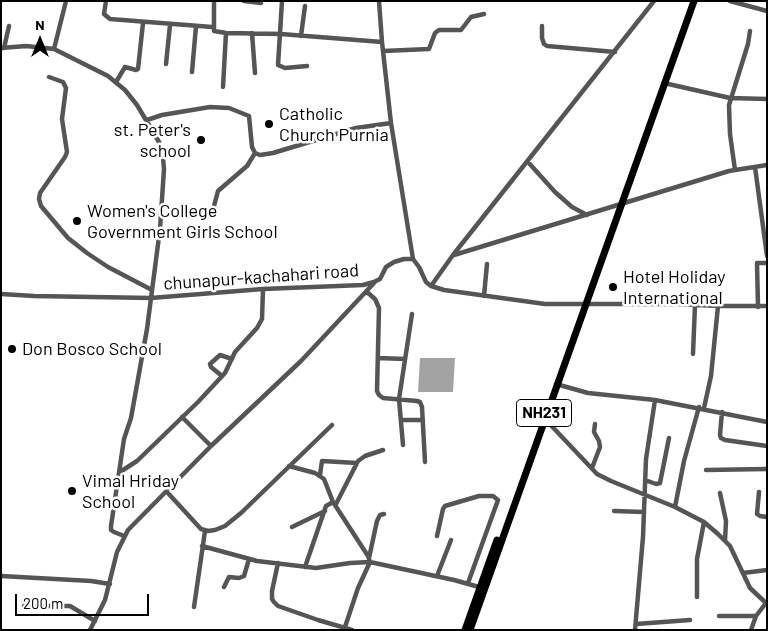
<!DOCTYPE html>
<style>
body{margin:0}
#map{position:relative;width:768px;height:631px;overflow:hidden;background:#fff;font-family:Barlow,sans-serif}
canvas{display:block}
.frame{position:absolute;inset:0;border:2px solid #000;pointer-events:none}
.north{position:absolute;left:15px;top:15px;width:50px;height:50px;-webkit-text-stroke:4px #fff;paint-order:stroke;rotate:0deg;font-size:14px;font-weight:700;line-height:20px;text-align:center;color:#000}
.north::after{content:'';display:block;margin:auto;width:18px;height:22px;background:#000;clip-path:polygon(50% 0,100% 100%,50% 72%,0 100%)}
.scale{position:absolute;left:15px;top:594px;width:134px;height:22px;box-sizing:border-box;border:2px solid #000;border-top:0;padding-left:6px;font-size:15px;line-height:18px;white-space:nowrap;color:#000;-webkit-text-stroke:4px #fff;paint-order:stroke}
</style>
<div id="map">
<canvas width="768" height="631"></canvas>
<div class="frame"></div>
<div class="north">N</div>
<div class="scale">200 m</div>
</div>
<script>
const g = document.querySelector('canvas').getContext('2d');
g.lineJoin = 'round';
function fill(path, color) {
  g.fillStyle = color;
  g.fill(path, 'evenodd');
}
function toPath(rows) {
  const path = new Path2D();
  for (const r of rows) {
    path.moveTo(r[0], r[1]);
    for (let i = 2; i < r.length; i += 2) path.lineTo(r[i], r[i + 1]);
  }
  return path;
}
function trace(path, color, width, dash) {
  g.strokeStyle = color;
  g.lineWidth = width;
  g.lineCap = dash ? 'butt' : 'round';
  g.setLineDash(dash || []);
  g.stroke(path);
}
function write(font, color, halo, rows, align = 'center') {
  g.font = font + ' Barlow,sans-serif';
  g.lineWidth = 5;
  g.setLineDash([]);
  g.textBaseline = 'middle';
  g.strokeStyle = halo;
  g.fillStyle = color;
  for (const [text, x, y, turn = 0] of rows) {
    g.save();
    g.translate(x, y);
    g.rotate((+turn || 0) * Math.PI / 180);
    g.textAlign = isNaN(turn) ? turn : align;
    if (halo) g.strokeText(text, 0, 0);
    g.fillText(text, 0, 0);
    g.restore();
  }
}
const water = toPath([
 [420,358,455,358,453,392,418,392]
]);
const minor = toPath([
 [106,1,104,14,110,19,212,27],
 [214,1,214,31,226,33,281,34,382,42],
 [244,1,261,3],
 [282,1,278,65,285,68,307,66],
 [379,1,382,42,391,123,413,259],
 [730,1,767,11],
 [542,26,542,38,544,44,547,46,615,52],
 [252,33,255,73],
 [301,36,305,6],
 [1,48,26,46,54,49,108,76,125,90,137,105,159,142,163,158,164,169,160,229,147,329,131,418,124,439,111,526,111,530,114,532,124,536],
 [4,48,9,26],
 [54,49,66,1],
 [383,51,429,49,435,33,439,30,461,30,471,17,484,14],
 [166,64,170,25],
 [192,72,196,26],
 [49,77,63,82,66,88,62,119,67,152,65,157,40,193,39,199,41,206,68,238,87,253,108,267,152,290],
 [116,82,125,67,136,70,138,69,143,23],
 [664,83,730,98,767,99],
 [223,87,226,33],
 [147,120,162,115,210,107,229,108,249,116,252,147,255,153,260,155,273,153,356,128,391,123],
 [528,162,555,192,572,207,587,215],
 [755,167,767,256],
 [735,170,730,134,729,105,748,44,750,31],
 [214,206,218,191,247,166,255,153],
 [454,255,729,171,767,165],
 [431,286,453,255,654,1],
 [367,292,375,299,379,308,377,391,379,395,383,398,417,401,420,402,422,407,425,462],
 [1,294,34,296,151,298,263,289,363,285,374,282,380,279,386,267,394,262,404,259,413,259,419,267,426,282,431,286,444,290,545,304,680,304,718,306,767,306],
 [484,296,487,264],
 [758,307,757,263,767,263],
 [693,354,695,305],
 [378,358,405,359],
 [222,376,211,367,210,364,220,355,232,359],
 [556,384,588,393,655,400,767,422],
 [704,408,711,376,718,306],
 [722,412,720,435,721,438,725,440,767,446],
 [182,417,211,446],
 [544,418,597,474,611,481,675,507,704,522,718,534,730,546,750,588,766,603],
 [401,420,423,420],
 [403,445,399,399,412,314],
 [289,466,315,473,324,479,333,502,368,556,370,562,358,588,344,630],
 [592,468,600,447,599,441,594,432,595,424],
 [706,470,767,469],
 [120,472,137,461,198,402,225,373,235,352,257,328,262,319,263,289],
 [320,475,322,461,357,463],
 [645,480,656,484,660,483,669,438],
 [167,492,201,529,208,531,215,530,225,526,241,513,332,425],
 [759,492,757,514,760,516,767,517],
 [720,493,726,521,725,541],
 [336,504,358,461,365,456,383,450],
 [675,507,684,461,699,407],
 [614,511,644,512],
 [292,527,325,511],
 [437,536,443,509,445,506,479,496,493,496,498,500,468,583],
 [202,546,257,561,316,568,350,563,370,562,454,580,479,587],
 [369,558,377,521,380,515,384,514],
 [278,563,272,591,272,599,274,602,278,606,318,620,352,630],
 [305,567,326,506,333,502],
 [743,573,767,570],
 [1,576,91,581,110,584],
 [437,576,451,540],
 [224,587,229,577,239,578,244,576,249,559],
 [697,597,697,559,704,522],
 [24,606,70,606,95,621],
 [194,607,205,531],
 [719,616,756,616],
 [636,624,690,620],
 [90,630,105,600,117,552,128,530,211,446,301,361,374,283],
 [635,630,643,537,646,459,655,400],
 [751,630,756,616,766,603]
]);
const highway = toPath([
 [465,630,497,540],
 [470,630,694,1]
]);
const markers = [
 [269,124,5,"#000"],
 [201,140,5,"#000"],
 [77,221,5,"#000"],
 [613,287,5,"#000"],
 [12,349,5,"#000"],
 [72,491,5,"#000"]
];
const shields = [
 [544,413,55]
];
const shieldNames = [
 ["NH231",544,413]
];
const poiNames = [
 ["Catholic",279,114],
 ["Church Purnia",279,135],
 ["st. Peter's",191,130,"right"],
 ["school",191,151,"right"],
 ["Women's College",87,211],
 ["Government Girls School",87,232],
 ["Hotel Holiday",623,277],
 ["International",623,298],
 ["Don Bosco School",22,349],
 ["Vimal Hriday",82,481],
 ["School",82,502]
];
const streetNames = [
 ["chunapur-kachahari road",261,277,-4]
];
fill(water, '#a3a3a3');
trace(minor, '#555', 4.5);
trace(highway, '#000', 7);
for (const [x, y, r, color] of markers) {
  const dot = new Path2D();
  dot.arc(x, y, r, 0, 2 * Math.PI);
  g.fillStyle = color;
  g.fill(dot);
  trace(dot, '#fff', 2);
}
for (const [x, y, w] of shields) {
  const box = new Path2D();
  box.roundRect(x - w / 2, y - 13.5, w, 27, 4);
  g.fillStyle = '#fff';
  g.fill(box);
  trace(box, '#000', 1);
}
write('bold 16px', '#000', null, shieldNames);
write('18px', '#000', '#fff', poiNames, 'left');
write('18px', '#000', '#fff', streetNames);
</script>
